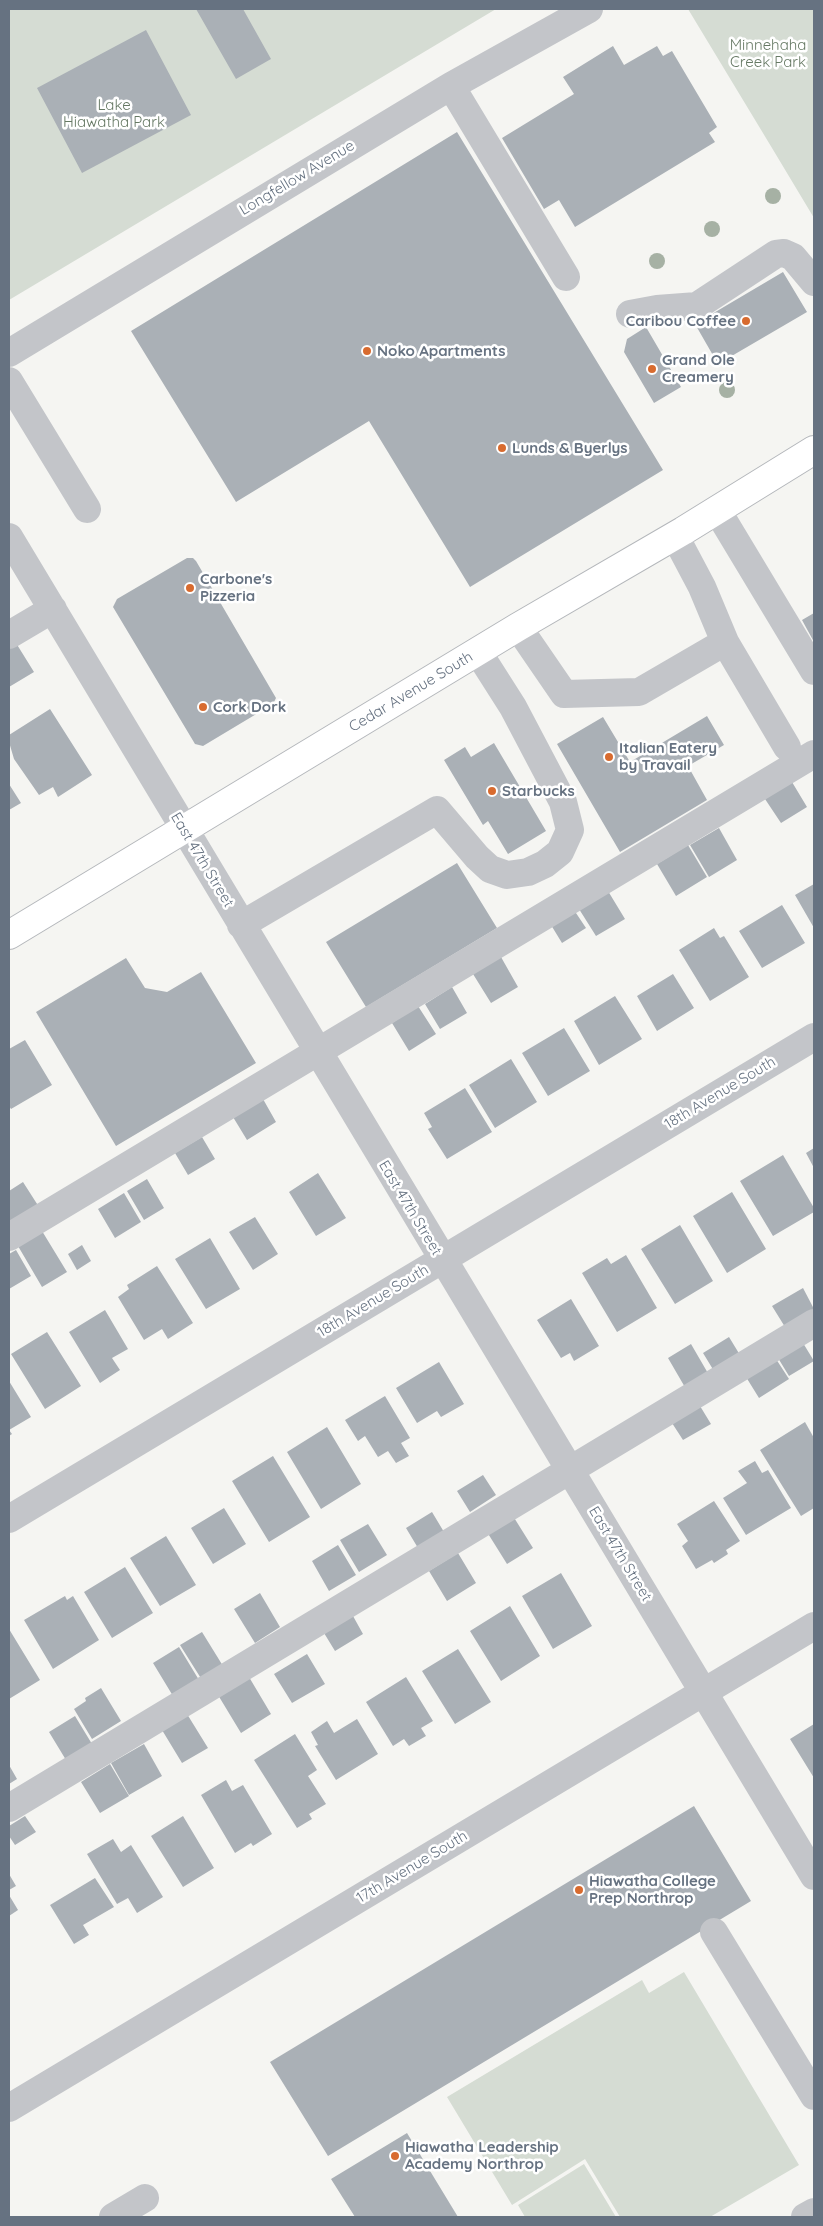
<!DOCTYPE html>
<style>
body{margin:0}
#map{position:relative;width:823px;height:2226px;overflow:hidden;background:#f5f5f2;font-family:Quicksand,sans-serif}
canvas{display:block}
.frame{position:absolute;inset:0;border:10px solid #667281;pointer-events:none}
</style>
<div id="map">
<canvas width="823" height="2226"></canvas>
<div class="frame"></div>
</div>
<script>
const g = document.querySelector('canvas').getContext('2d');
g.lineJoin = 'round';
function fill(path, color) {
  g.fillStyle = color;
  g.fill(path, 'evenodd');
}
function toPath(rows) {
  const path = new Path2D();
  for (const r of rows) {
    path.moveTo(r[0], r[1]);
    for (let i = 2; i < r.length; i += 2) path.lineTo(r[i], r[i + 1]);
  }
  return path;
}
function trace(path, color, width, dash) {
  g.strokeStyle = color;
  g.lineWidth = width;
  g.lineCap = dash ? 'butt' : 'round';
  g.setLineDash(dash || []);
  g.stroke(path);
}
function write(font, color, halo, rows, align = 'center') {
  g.font = font + ' Quicksand,sans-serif';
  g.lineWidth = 5;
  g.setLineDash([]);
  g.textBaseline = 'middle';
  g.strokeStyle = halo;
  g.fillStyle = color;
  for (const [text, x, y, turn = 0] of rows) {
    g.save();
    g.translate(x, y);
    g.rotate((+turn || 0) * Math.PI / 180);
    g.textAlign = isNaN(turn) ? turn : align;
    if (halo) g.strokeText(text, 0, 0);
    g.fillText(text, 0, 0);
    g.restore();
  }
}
const green = toPath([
 [9,9,496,9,9,300],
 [688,9,814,9,814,218,772,148],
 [684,1972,799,2165,710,2217,620,2217,585,2159,512,2205,447,2097,642,1980,649,1993],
 [584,2164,616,2217,525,2217,518,2205]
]);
const building = toPath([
 [196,9,243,9,271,59,236,79],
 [146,30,191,115,82,173,37,88],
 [613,46,624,65,657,46,663,56,672,51,717,127,709,133,715,142,575,227,559,200,544,209,502,138,574,94,563,77],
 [457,132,663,470,470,587,369,421,236,502,131,331],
 [783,272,807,312,718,364,695,324],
 [646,327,681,387,654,403,624,352,627,339],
 [187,558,193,558,196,561,276,698,273,704,203,746,195,744,113,607,117,599],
 [814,613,814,642,802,620],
 [16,643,34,672,9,687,9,647],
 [50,709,92,775,58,797,53,787,39,795,14,759,9,742,9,735],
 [707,716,724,745,688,766,707,800,620,852,557,744,603,717,630,762],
 [494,743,546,831,508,854,488,821,483,825,444,760,465,747,471,757],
 [792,782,807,807,781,823,765,799],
 [9,784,21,803,9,810],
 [719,828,737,860,709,877,690,845],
 [688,845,707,877,676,896,657,864],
 [457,863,497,928,366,1007,326,942],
 [814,884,814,928,795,895],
 [608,891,625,919,596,936,579,909],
 [782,905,805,943,762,968,739,931],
 [574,910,586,928,562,943,551,925],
 [714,928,720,938,724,936,749,977,710,1001,679,950],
 [501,957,518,987,491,1003,473,974],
 [126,958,145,988,167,992,201,972,256,1063,116,1146,36,1012],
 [673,974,694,1008,657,1031,637,996],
 [452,987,467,1013,440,1029,425,1004],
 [615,996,642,1039,599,1065,574,1021],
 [418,1006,436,1034,409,1051,392,1023],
 [564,1028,590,1071,548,1096,522,1053],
 [25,1040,52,1085,11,1109,9,1106,9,1049],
 [511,1059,537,1102,495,1128,469,1085],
 [465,1088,492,1132,447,1159,428,1129,432,1127,424,1113],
 [263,1099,276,1122,247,1140,233,1117],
 [202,1137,215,1159,188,1175,175,1153],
 [814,1148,814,1168,806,1153],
 [783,1155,814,1208,814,1212,773,1236,740,1181],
 [318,1173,346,1218,316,1236,289,1192],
 [147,1179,164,1208,144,1220,127,1191],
 [23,1182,39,1207,9,1224,9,1191],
 [732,1192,766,1249,727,1273,693,1216],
 [124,1193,141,1222,115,1238,98,1209],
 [255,1217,278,1254,253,1270,229,1232],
 [680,1225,713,1281,675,1304,641,1249],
 [42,1231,67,1272,42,1287,18,1246],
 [210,1238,240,1289,206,1309,175,1259],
 [82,1245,91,1261,77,1270,68,1254],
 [16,1250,31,1276,9,1289,9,1254],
 [626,1255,657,1308,617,1332,582,1273,607,1258,611,1264],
 [157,1266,193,1323,168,1339,162,1329,144,1340,118,1297,129,1289,127,1285],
 [803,1288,814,1309,785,1327,772,1306],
 [571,1299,599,1346,574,1361,570,1353,561,1358,537,1320],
 [105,1310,128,1349,112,1358,120,1370,100,1383,69,1332],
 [47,1332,81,1386,45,1409,11,1354],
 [729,1337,740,1355,714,1371,703,1353],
 [803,1343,814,1361,789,1376,778,1358],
 [691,1344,709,1375,686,1389,668,1358],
 [776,1359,789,1379,759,1398,746,1377],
 [439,1362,464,1404,441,1417,437,1411,417,1423,396,1388],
 [9,1381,31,1417,9,1430,12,1434,9,1436],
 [385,1396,410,1438,401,1443,409,1456,396,1463,388,1451,378,1457,365,1436,358,1441,345,1420],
 [700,1406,711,1424,683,1440,672,1423],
 [805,1422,814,1438,814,1508,801,1516,760,1450],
 [327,1427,361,1484,321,1509,287,1452],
 [273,1456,310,1517,269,1542,232,1481],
 [755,1461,762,1473,768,1470,791,1508,746,1535,723,1498,747,1483,738,1471],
 [483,1475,496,1495,470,1512,457,1491],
 [714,1501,740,1541,726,1550,728,1554,714,1563,712,1560,696,1569,682,1546,688,1541,677,1524],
 [224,1508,246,1544,213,1564,191,1528],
 [432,1512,444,1532,418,1548,406,1528],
 [513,1516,533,1548,507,1564,487,1532],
 [368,1524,387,1555,359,1572,340,1540],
 [166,1536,196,1585,160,1606,130,1558],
 [338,1545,356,1575,329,1591,312,1561],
 [458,1553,476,1583,447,1601,429,1571],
 [125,1567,153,1613,112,1638,84,1592],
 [561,1573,592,1626,553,1649,522,1596],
 [260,1593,280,1627,255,1643,234,1609],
 [65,1596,67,1600,73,1596,99,1640,53,1669,24,1620],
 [510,1606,540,1656,501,1681,470,1631],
 [353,1616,363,1634,335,1651,324,1633],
 [9,1629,40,1680,9,1699],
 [202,1632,223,1666,202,1680,180,1645],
 [179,1647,199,1680,173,1696,153,1663],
 [458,1649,491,1702,455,1724,422,1671],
 [307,1654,325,1684,292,1703,274,1674],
 [249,1677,271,1714,241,1733,218,1695],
 [406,1677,433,1721,421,1728,426,1736,409,1746,404,1739,393,1746,366,1702],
 [101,1688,121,1721,92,1739,74,1709,86,1701,85,1698],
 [187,1714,208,1748,182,1763,162,1730],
 [75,1716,92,1744,66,1760,49,1732],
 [357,1719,378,1754,336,1780,315,1746,318,1745,311,1732,327,1721,334,1733],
 [814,1724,814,1778,790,1739],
 [295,1734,317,1770,308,1776,326,1804,309,1814,312,1819,297,1828,254,1760],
 [144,1744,162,1776,129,1795,111,1763],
 [110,1764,129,1796,100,1813,81,1782],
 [9,1765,17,1779,9,1784],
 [226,1780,232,1791,243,1785,272,1834,253,1846,251,1843,235,1853,201,1795],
 [694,1806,751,1901,328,2156,270,2062],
 [25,1816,36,1832,15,1845,9,1836,9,1826],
 [183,1816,214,1868,183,1887,151,1836],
 [113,1839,121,1852,131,1845,163,1897,137,1913,128,1898,117,1904,87,1854],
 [9,1874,16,1886,9,1890],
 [95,1878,114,1907,83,1925,89,1935,74,1944,50,1905],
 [9,1895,18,1910,9,1916],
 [407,2133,458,2217,355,2217,331,2179]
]);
const minor = toPath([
 [451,86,566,277],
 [630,314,657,309,697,306,776,254,784,253,793,257,814,282],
 [9,353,451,86,589,9],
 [9,381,87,509],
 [717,510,814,671],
 [675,536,702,587,725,642,787,747],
 [9,537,814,1876],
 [518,627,564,694,639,692,725,642],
 [9,635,53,609],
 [241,925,437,810,477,857,490,869,507,875,528,872,545,864,560,852,570,830,563,802,513,707,478,652],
 [9,1237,814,754],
 [9,1519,814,1037],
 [9,1808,814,1323],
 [714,1932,814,2096],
 [9,2108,814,1626],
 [113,2217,145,2198],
 [805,2217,814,2212]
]);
const major = toPath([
 [9,935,518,627,683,531,814,450]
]);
const trees = [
 [773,196],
 [712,229],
 [657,261],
 [727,390]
];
const markers = [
 [746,321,5,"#d86b2f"],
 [367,351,5,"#d86b2f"],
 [652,369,5,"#d86b2f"],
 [502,448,5,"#d86b2f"],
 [190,588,5,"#d86b2f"],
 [203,707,5,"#d86b2f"],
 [609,757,5,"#d86b2f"],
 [492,791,5,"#d86b2f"],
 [579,1890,5,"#d86b2f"],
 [395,2156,5,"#d86b2f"]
];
const parkNames = [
 ["Minnehaha",768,45],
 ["Creek Park",768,62],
 ["Lake",114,105],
 ["Hiawatha Park",114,122]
];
const streetNames = [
 ["Longfellow Avenue",297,178,-31],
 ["Cedar Avenue South",411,692,-31],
 ["East 47th Street",202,860,59],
 ["18th Avenue South",720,1093,-31],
 ["East 47th Street",410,1208,59],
 ["18th Avenue South",373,1301,-31],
 ["East 47th Street",620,1554,59],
 ["17th Avenue South",412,1867,-31]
];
const poiNames = [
 ["Caribou Coffee",736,321,"right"],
 ["Noko Apartments",377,351],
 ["Grand Ole",662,360],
 ["Creamery",662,377],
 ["Lunds & Byerlys",512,448],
 ["Carbone's",200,579],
 ["Pizzeria",200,596],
 ["Cork Dork",213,707],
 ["Italian Eatery",619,748],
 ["by Travail",619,765],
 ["Starbucks",502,791],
 ["Hiawatha College",589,1881],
 ["Prep Northrop",589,1898],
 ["Hiawatha Leadership",405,2147],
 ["Academy Northrop",405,2164]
];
fill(green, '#d5dcd3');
fill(building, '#aab0b6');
trace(major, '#b4b7bb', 30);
trace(minor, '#c3c5c9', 28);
trace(major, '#fff', 28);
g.fillStyle = '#a6b1a4';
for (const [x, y] of trees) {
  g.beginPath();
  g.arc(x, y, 8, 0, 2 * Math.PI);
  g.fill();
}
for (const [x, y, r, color] of markers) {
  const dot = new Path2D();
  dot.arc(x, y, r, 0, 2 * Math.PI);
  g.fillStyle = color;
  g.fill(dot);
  trace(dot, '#fff', 2);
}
write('15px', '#667964', '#fff', parkNames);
write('15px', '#667281', '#fff', streetNames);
write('bold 15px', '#667281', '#fff', poiNames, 'left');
</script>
